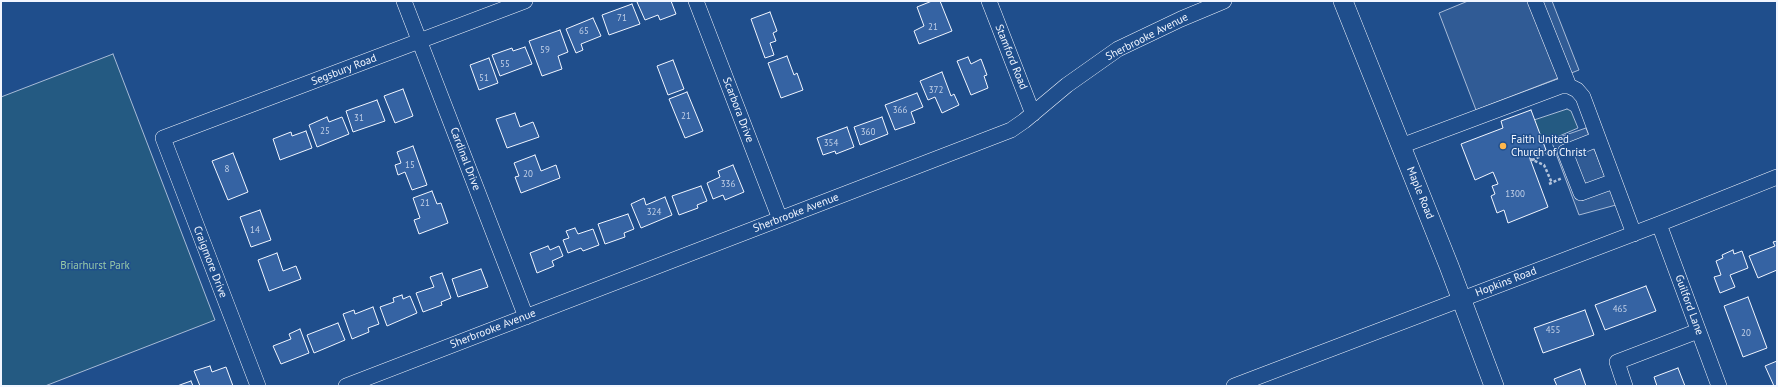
<!DOCTYPE html>
<style>
body{margin:0}
#map{position:relative;width:1778px;height:387px;overflow:hidden;background:#1f4e8c;font-family:"PT Sans",sans-serif}
canvas{display:block}
.frame{position:absolute;inset:0;border:2px solid #f2f6ff;pointer-events:none}
</style>
<div id="map">
<canvas width="1778" height="387"></canvas>
<div class="frame"></div>
</div>
<script>
const g = document.querySelector('canvas').getContext('2d');
g.lineJoin = 'round';
function fill(path, color) {
  g.fillStyle = color;
  g.fill(path, 'evenodd');
}
function toPath(rows) {
  const path = new Path2D();
  for (const r of rows) {
    path.moveTo(r[0], r[1]);
    for (let i = 2; i < r.length; i += 2) path.lineTo(r[i], r[i + 1]);
  }
  return path;
}
function trace(path, color, width, dash) {
  g.strokeStyle = color;
  g.lineWidth = width;
  g.lineCap = dash ? 'butt' : 'round';
  g.setLineDash(dash || []);
  g.stroke(path);
}
function write(font, color, halo, rows, align = 'center') {
  g.font = font + ' "PT Sans",sans-serif';
  g.lineWidth = 3;
  g.setLineDash([]);
  g.textBaseline = 'middle';
  g.strokeStyle = halo;
  g.fillStyle = color;
  for (const [text, x, y, turn = 0] of rows) {
    g.save();
    g.translate(x, y);
    g.rotate((+turn || 0) * Math.PI / 180);
    g.textAlign = isNaN(turn) ? turn : align;
    if (halo) g.strokeText(text, 0, 0);
    g.fillText(text, 0, 0);
    g.restore();
  }
}
const green = toPath([
 [113,54,215,320,45,386,1,386,1,97,113,54],
 [1567,109,1571,111,1578,128,1543,143,1534,120,1567,109]
]);
const parking = toPath([
 [1468,1,1552,1,1579,70,1476,110,1439,13,1468,1],
 [1586,128,1616,205,1579,215,1551,140,1586,128]
]);
const building = toPath([
 [639,1,671,1,676,14,660,20,658,15,645,20,637,2,639,1],
 [932,1,940,1,952,31,919,44,914,31,924,26,917,7,932,1],
 [632,4,640,24,609,35,602,15,632,4],
 [770,12,777,31,773,33,776,41,770,43,774,55,765,58,751,19,770,12],
 [593,18,601,36,581,44,583,50,576,53,566,29,593,18],
 [560,30,568,52,558,56,562,69,542,76,529,41,560,30],
 [525,47,532,64,500,76,492,55,512,48,513,51,525,47],
 [787,56,794,75,797,73,803,90,781,98,768,63,787,56],
 [968,57,971,64,981,59,987,75,984,76,988,88,971,95,957,61,968,57],
 [489,58,498,83,479,90,470,65,489,58],
 [673,60,684,89,668,95,657,66,673,60],
 [942,72,951,96,954,94,959,105,942,113,935,97,928,100,920,81,942,72],
 [403,89,413,116,395,123,384,96,403,89],
 [687,92,703,131,685,138,669,99,687,92],
 [917,93,923,107,911,112,915,123,895,130,885,105,917,93],
 [377,100,385,121,353,132,346,111,377,100],
 [1531,110,1546,150,1529,156,1548,207,1508,223,1504,210,1497,213,1491,196,1495,194,1492,186,1498,184,1493,172,1475,180,1461,144,1503,128,1501,121,1531,110],
 [515,113,520,127,533,122,539,137,507,148,496,119,515,113],
 [327,117,329,122,342,117,349,134,317,147,309,125,327,117],
 [882,117,888,134,860,145,854,127,882,117],
 [847,127,854,147,836,154,835,151,823,155,817,138,847,127],
 [306,131,312,148,280,160,273,139,291,132,292,136,306,131],
 [413,146,427,185,412,190,405,172,398,175,395,165,401,163,397,152,413,146],
 [233,153,248,192,228,200,212,161,233,153],
 [535,155,541,171,556,165,560,178,521,193,515,177,519,176,514,163,535,155],
 [733,165,744,192,725,200,723,195,713,199,707,183,720,177,718,171,733,165],
 [701,186,707,201,697,205,698,208,679,215,672,196,701,186],
 [432,191,437,204,441,203,448,223,419,234,414,220,420,218,413,198,432,191],
 [665,197,672,215,641,228,631,204,644,198,646,205,665,197],
 [260,210,271,240,251,247,240,217,260,210],
 [628,214,634,229,624,233,625,237,605,244,598,224,628,214],
 [575,228,578,234,593,229,599,245,583,251,581,248,568,253,563,240,569,238,566,231,575,228],
 [1777,241,1777,270,1758,278,1749,256,1775,246,1773,242,1777,241],
 [548,246,550,250,559,246,563,256,552,261,554,266,537,273,530,253,548,246],
 [1733,250,1734,254,1742,251,1748,268,1730,275,1735,287,1720,293,1714,277,1721,275,1716,261,1723,258,1722,255,1733,250],
 [277,253,283,271,296,266,301,279,269,291,258,260,277,253],
 [481,269,488,287,458,297,452,279,481,269],
 [442,273,451,298,441,302,442,305,423,312,416,293,434,287,430,277,442,273],
 [1646,286,1656,311,1605,330,1595,305,1646,286],
 [402,295,403,299,410,296,417,313,387,326,380,307,394,302,393,298,402,295],
 [1748,297,1767,348,1743,357,1724,306,1748,297],
 [373,307,379,324,368,328,369,332,352,339,343,314,354,310,355,314,373,307],
 [1585,310,1594,335,1543,353,1534,328,1585,310],
 [338,323,345,340,314,353,307,335,338,323],
 [300,329,309,353,281,364,273,346,291,339,289,334,300,329],
 [1777,361,1777,386,1774,386,1765,366,1777,361],
 [210,366,212,372,226,367,233,386,200,386,194,371,210,366],
 [1678,368,1685,386,1657,386,1654,377,1678,368],
 [1580,369,1586,386,1557,386,1554,379,1580,369],
 [191,381,193,386,177,386,191,381]
]);
const path = toPath([
 [1530,159,1544,165,1552,183],
 [1532,160,1553,151],
 [1549,184,1562,178]
]);
const minor = toPath([
 [404,1,526,317],
 [696,1,780,219],
 [989,1,1033,114],
 [1535,1,1569,86],
 [1598,139,1565,152,1581,193,1614,181],
 [1401,146,1561,86,1569,86,1577,90,1583,97,1634,234],
 [1659,224,1719,386],
 [258,386,163,138,525,1],
 [346,386,1011,130,1024,121,1067,85,1118,49,1181,19,1224,1],
 [1234,386,1659,224,1777,177],
 [1625,386,1617,362,1698,331]
]);
const major = toPath([
 [1343,1,1449,266,1494,386]
]);
const markers = [
 [1503,146,4,"#ffb74d"]
];
const numberNames = [
 ["71",622,18],
 ["21",933,27],
 ["65",584,31],
 ["59",545,50],
 ["55",505,64],
 ["51",484,78],
 ["372",936,90],
 ["366",900,110],
 ["21",686,116],
 ["31",359,118],
 ["25",325,131],
 ["360",868,132],
 ["354",831,143],
 ["15",410,165],
 ["8",227,169],
 ["20",528,174],
 ["336",728,184],
 ["1300",1515,194],
 ["21",425,203],
 ["324",654,212],
 ["14",255,230],
 ["465",1620,309],
 ["455",1553,330],
 ["20",1746,333]
];
const streetNames = [
 ["Sherbrooke Avenue",1147,37,-27],
 ["Stamford Road",1011,57,68],
 ["Segsbury Road",344,70,-21],
 ["Scarbora Drive",738,110,69],
 ["Cardinal Drive",465,159,69],
 ["Maple Road",1420,193,68],
 ["Sherbrooke Avenue",796,213,-21],
 ["Craigmore Drive",210,262,69],
 ["Hopkins Road",1506,282,-21],
 ["Guilford Lane",1689,305,70],
 ["Sherbrooke Avenue",493,329,-21]
];
const poiNames = [
 ["Faith United",1511,140],
 ["Church of Christ",1511,153]
];
const parkNames = [
 ["Briarhurst Park",95,266]
];
fill(green, '#245a82');
trace(green, '#a8bbd7', 1);
fill(parking, '#305b95');
trace(parking, '#a8bbd7', 1);
fill(building, '#3563a3');
trace(building, '#f2f6ff', 1);
trace(minor, '#f2f6ff', 16);
trace(major, '#f2f6ff', 20);
trace(path, '#b3c4dc', 2.5, [3, 2]);
trace(minor, '#1f4e8c', 15);
trace(major, '#1f4e8c', 19);
for (const [x, y, r, color] of markers) {
  const dot = new Path2D();
  dot.arc(x, y, r, 0, 2 * Math.PI);
  g.fillStyle = color;
  g.fill(dot);
  trace(dot, '#1f4e8c', 1.5);
}
write('9px', '#c3d1e8', null, numberNames);
write('11px', '#f2f6ff', '#1f4e8c', streetNames);
write('11px', '#f2f6ff', '#1f4e8c', poiNames, 'left');
write('11px', '#97c8a6', '#1f4e8c', parkNames);
</script>
